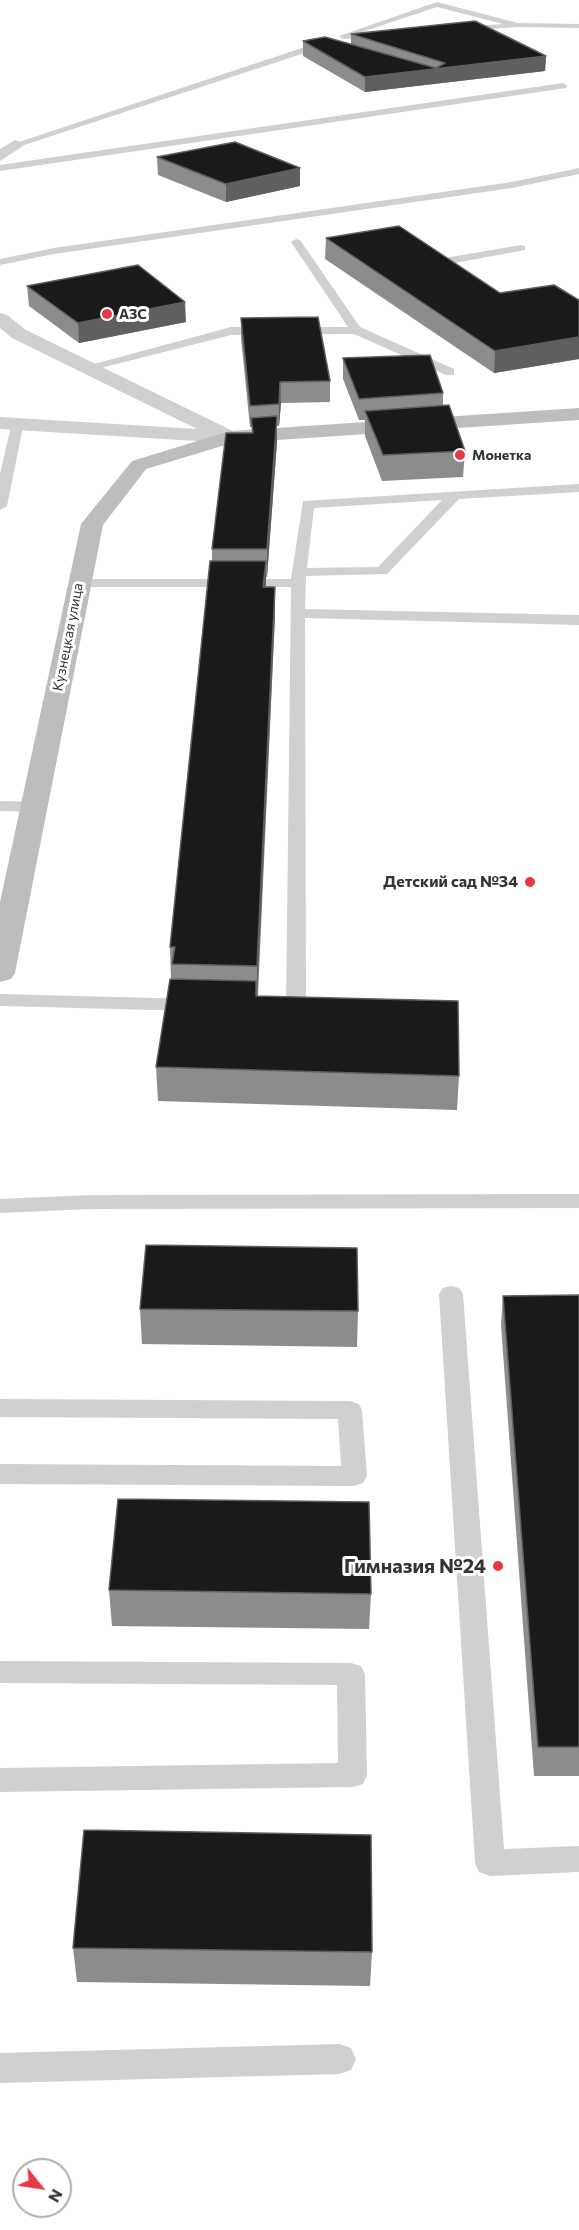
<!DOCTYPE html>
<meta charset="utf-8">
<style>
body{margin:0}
#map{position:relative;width:579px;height:2230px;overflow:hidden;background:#fff;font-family:Commissioner,sans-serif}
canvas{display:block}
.north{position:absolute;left:12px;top:2158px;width:60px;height:60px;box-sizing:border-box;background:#fff;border:2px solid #adadad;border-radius:50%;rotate:120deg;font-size:16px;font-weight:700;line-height:24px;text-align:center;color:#333}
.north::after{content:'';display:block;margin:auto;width:21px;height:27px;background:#e63946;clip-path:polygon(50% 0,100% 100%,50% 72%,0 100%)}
</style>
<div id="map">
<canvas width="579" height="2230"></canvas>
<div class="north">N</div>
</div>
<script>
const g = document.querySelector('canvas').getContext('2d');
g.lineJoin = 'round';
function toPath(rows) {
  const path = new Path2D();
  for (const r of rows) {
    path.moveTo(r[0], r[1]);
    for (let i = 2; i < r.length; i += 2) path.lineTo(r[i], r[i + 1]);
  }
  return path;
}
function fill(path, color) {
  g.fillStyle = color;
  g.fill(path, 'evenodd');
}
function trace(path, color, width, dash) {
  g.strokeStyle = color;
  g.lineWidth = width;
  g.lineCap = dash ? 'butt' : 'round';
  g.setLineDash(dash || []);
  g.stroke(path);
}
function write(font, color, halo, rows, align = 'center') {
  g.font = font + ' Commissioner,sans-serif';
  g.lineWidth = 6;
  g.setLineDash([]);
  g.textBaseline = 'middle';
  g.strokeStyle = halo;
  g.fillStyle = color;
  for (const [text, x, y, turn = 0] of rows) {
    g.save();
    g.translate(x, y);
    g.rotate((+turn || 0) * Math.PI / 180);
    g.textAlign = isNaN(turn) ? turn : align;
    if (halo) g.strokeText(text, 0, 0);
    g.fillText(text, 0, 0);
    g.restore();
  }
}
const service = toPath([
 [437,2,518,23,579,24,579,28,518,27,460,31,457,27,503,24,437,7,362,32,378,31,381,36,343,39,339,36,437,2],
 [317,43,332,47,328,50,320,48,18,147,10,145,317,43],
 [563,83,567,86,566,88,0,171,0,165,563,83],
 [579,168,579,174,512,188,54,254,0,265,0,259,54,248,512,182,579,168],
 [296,239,300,240,360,327,454,369,454,375,446,375,354,334,231,335,89,371,83,367,231,327,348,327,291,242,296,239],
 [521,245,525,246,525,250,455,263,469,273,463,276,439,261,445,258,521,245],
 [18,418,24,422,7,506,0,510,0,474,12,422,18,418],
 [579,484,579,492,459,499,387,574,306,576,305,609,579,615,579,625,305,618,306,1008,303,1012,289,1012,286,1008,291,587,79,587,72,583,79,579,291,579,303,501,579,484],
 [442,500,378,567,307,568,314,508,442,500],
 [0,801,34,802,43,807,34,812,0,811,0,801],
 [0,994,194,999,201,1001,204,1005,201,1009,194,1011,0,1006,0,994],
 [579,1194,579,1208,92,1209,0,1213,0,1199,92,1195,579,1194],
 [451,1286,459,1288,463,1294,504,1849,579,1846,579,1872,490,1876,479,1872,475,1863,439,1294,443,1288,451,1286],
 [0,1399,350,1401,359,1404,362,1410,367,1476,363,1483,354,1486,0,1484,0,1464,341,1466,338,1419,0,1417,0,1399],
 [0,1661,351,1663,361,1666,365,1674,367,1775,363,1784,353,1787,0,1792,0,1768,338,1763,337,1685,0,1683,0,1661],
 [340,2044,351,2048,356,2059,351,2070,340,2074,0,2083,0,2053,340,2044]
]);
const minor = toPath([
 [15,140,20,142,23,145,20,148,0,161,0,149,15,140],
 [0,313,7,315,26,330,237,433,240,437,237,441,230,443,220,440,213,442,0,429,0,417,197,429,12,338,0,328,0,313]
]);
const secondary = toPath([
 [579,408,579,420,232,443,146,469,103,525,15,973,11,979,0,982,0,902,81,524,132,461,230,431,579,408]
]);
const wall = toPath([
 [351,34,546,56,545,71,365,92,303,56,303,41,351,44],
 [157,157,300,186,226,202,158,175],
 [326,238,500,293,579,300,579,359,494,373,325,259],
 [27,286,186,322,79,343,29,306],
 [241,318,330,381,330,402,281,403,279,426,277,426,277,442,267,577,266,577,266,587,275,587,275,615,258,996,459,1076,457,1110,158,1101,156,1067,171,979,170,947,212,561,212,549,252,433,252,427,250,427,241,338],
 [343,358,443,393,443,406,465,451,463,477,382,481,365,436,365,420,359,420,343,379],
 [579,1295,579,1776,534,1776,501,1325,503,1296],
 [140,1309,358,1311,357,1347,142,1344],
 [109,1590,371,1594,369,1629,112,1626],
 [73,1948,372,1952,370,1986,77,1982]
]);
const shadedWall = toPath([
 [546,56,545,71,365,92,365,77],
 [300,168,300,186,226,202,226,184],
 [185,302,186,322,79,343,78,323],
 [579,337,579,359,494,373,495,351],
 [280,382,281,403,279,426,279,404],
 [277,416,277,442,267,577,267,549],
 [266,561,266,589,263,587],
 [275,587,275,615,257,999,257,966]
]);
const building = toPath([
 [475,21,546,56,365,77,303,41,325,37,436,68,445,63,351,34,475,21],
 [235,142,300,168,226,184,157,157,235,142],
 [399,226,500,293,554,285,579,300,579,337,495,351,326,238,399,226],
 [138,265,185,302,78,323,27,286,138,265],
 [318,317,330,381,280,382,279,404,250,406,241,318,318,317],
 [430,355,443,393,359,399,343,358,430,355],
 [449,405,465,451,383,455,365,411,449,405],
 [277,416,267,549,212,549,226,433,253,433,251,418,277,416],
 [210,561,266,561,263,587,275,587,257,966,172,964,175,947,170,947,210,561],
 [170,979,256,981,256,996,458,1001,459,1076,156,1067,170,979],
 [146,1245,357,1248,358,1311,140,1309,146,1245],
 [579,1295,579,1747,538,1747,503,1296,579,1295],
 [118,1499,369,1502,371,1594,109,1590,118,1499],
 [84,1830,371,1835,372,1952,73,1948,84,1830]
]);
const markers = [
 [107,314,6,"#e63946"],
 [460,455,6,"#e63946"],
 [530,882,6,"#e63946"],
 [498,1566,6,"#e63946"]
];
const farPoinames = [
 ["АЗС",119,314],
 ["Монетка",472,455]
];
const farStreetnames = [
 ["Кузнецкая улица",68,637,-79]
];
const poiNames = [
 ["Детский сад №34",518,882]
];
const nearPoinames = [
 ["Гимназия №24",486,1566]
];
fill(service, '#d0d0d0');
fill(minor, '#d0d0d0');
fill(secondary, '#bdbdbd');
fill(wall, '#8c8c8c');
fill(shadedWall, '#5f5f5f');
fill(building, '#1a1a1a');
trace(building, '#5f5f5f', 1.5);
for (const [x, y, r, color] of markers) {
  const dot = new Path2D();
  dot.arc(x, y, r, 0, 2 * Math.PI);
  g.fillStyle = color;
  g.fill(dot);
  trace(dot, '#fff', 2);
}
write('bold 14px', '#333', '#fff', farPoinames, 'left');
write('14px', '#333', '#fff', farStreetnames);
write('bold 16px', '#333', '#fff', poiNames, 'right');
write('bold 20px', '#333', '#fff', nearPoinames, 'right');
</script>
